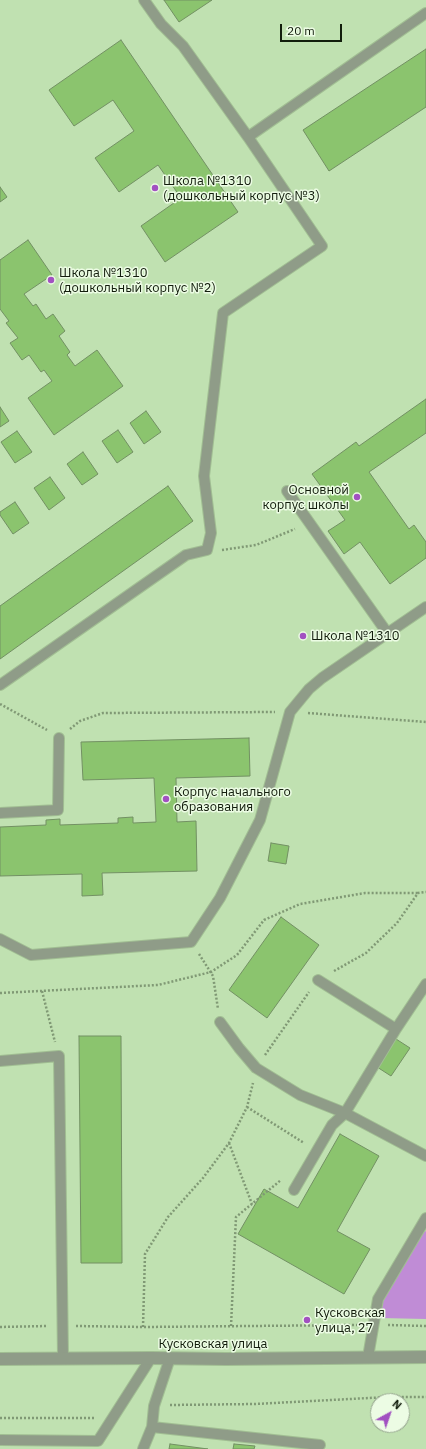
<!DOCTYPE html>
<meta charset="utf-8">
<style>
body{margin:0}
#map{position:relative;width:426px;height:1449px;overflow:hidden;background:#c0e1b1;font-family:"IBM Plex Sans",sans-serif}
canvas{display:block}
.north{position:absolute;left:370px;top:1393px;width:40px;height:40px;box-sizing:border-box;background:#ecfce4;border:1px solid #95a38e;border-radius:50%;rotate:40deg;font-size:11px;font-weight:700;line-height:16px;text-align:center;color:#121d0c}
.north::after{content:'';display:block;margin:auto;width:14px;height:18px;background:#a251c1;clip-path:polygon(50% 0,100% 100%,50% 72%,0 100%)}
.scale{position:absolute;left:280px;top:24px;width:62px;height:18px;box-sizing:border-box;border:2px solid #121d0c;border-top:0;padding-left:5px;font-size:12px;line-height:14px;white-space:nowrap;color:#121d0c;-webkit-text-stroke:3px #ecfce4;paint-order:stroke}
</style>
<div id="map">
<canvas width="426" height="1449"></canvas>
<div class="north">N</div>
<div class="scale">20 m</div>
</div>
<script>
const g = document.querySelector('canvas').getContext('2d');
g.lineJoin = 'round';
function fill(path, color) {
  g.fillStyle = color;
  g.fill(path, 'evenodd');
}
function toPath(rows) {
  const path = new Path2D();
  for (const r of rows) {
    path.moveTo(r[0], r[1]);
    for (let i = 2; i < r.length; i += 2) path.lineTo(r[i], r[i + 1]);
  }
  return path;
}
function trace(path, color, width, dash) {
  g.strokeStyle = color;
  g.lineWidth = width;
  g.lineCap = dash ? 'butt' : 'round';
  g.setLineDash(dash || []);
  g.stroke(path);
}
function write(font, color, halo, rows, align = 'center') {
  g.font = font + ' "IBM Plex Sans",sans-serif';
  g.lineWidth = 3;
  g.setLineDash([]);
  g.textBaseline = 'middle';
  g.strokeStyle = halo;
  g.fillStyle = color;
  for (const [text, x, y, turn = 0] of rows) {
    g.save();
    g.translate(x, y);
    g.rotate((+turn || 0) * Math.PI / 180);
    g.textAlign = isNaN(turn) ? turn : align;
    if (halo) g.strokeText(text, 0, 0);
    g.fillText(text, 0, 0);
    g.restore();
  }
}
const green = toPath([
 [426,1231,426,1319,380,1318,383,1301,424,1232]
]);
const building = toPath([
 [164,0,212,0,179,22,164,0],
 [121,40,238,212,165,262,141,226,181,198,158,165,119,192,95,158,134,131,113,100,74,126,49,90,121,40],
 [426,49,426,107,329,171,303,130,426,49],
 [0,187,7,197,0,202,0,187],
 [28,240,52,275,24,294,33,306,36,304,46,319,53,314,65,331,59,336,70,352,67,355,75,366,97,350,123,386,54,435,28,398,52,381,44,370,41,372,29,355,22,360,10,343,18,338,6,323,9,321,0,309,0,260,28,240],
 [426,399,426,433,369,472,409,529,414,525,426,542,426,558,390,584,360,542,344,554,328,531,345,520,312,474,356,442,359,446,426,399],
 [0,407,9,421,0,427,0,407],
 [146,411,161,432,144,444,130,423,146,411],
 [118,430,133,452,117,463,102,441,118,430],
 [17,431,32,452,15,463,1,442,17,431],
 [83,452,98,474,82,485,67,464,83,452],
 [50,477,65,498,49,510,34,488,50,477],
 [168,486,193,521,0,659,0,606,168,486],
 [15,502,29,523,13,534,0,515,0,512,15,502],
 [249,738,250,776,176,778,177,822,196,821,197,871,102,873,103,895,82,896,82,874,0,876,0,827,46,825,46,820,60,819,60,825,118,823,118,818,133,817,133,823,156,822,154,778,83,780,81,742,249,738],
 [271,843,289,846,286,864,268,861,271,843],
 [281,917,319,945,267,1018,229,990,281,917],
 [79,1036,121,1036,122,1263,81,1263,79,1036],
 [396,1039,410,1048,391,1076,377,1067,396,1039],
 [340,1134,379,1156,337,1231,370,1249,344,1294,238,1234,264,1189,298,1208,340,1134],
 [170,1444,208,1449,169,1449,170,1444],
 [234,1444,255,1446,254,1449,233,1449,234,1444]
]);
const path = toPath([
 [222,550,256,545,295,529],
 [0,704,47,730],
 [308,713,426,722],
 [70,729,80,721,103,713,275,712],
 [199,954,213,976,218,1009],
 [334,971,366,953,397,923,418,893,426,892],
 [42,991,55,1042],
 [0,993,158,985,211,972,237,955,264,920,300,904,365,893,418,893],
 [265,1055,309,992],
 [247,1107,304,1143],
 [229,1143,252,1204],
 [388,1325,426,1326],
 [76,1326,143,1327,357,1325],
 [231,1326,236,1217,281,1180],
 [0,1327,47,1326],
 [143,1327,145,1254,168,1217,203,1178,229,1143,247,1107,253,1083],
 [170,1405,255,1404,388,1397,426,1397],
 [0,1418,95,1418]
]);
const service = toPath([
 [248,137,426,13],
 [287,491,388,634],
 [0,685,186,555,207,550,211,533,204,476,223,313,322,246,248,137,183,46,161,24,144,0],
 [0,813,58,810,59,738],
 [0,939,31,955,191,942,220,898,260,820,290,712,309,689,322,678,426,607],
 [318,980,396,1029,345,1113,426,1156],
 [220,1022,239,1048,256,1068,300,1095,345,1113,332,1125,294,1190],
 [396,1029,426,984],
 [0,1061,59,1056,63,1358],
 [368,1357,378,1299,426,1218],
 [170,1358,154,1406,152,1427,320,1445],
 [0,1440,98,1441,151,1358],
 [143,1449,152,1427]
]);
const tertiary = toPath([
 [0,1359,151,1358,226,1359,426,1357]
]);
const markers = [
 [155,188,4,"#a251c1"],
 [51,280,4,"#a251c1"],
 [357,497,4,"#a251c1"],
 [303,636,4,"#a251c1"],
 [166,799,4,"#a251c1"],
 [307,1320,4,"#a251c1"]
];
const poiNames = [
 ["Школа №1310",163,181],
 ["(дошкольный корпус №3)",163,196],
 ["Школа №1310",59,273],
 ["(дошкольный корпус №2)",59,288],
 ["Основной",349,490,"right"],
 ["корпус школы",349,505,"right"],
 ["Школа №1310",311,636],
 ["Корпус начального",174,792],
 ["образования",174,807],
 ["Кусковская",315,1313],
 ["улица, 27",315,1328]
];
const streetNames = [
 ["Кусковская улица",213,1344]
];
fill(green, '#c08cd6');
fill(building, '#8bc46e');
trace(building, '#729063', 1);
trace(service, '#a1be93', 12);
trace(tertiary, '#a1be93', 14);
trace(path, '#809975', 2.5, [2, 2]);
trace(service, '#8f9c88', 10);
trace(tertiary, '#8f9c88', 12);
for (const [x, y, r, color] of markers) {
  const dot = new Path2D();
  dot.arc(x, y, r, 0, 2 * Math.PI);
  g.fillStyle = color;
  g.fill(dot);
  trace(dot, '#ecfce4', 1.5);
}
write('13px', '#121d0c', '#ecfce4', poiNames, 'left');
write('13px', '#121d0c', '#ecfce4', streetNames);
</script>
